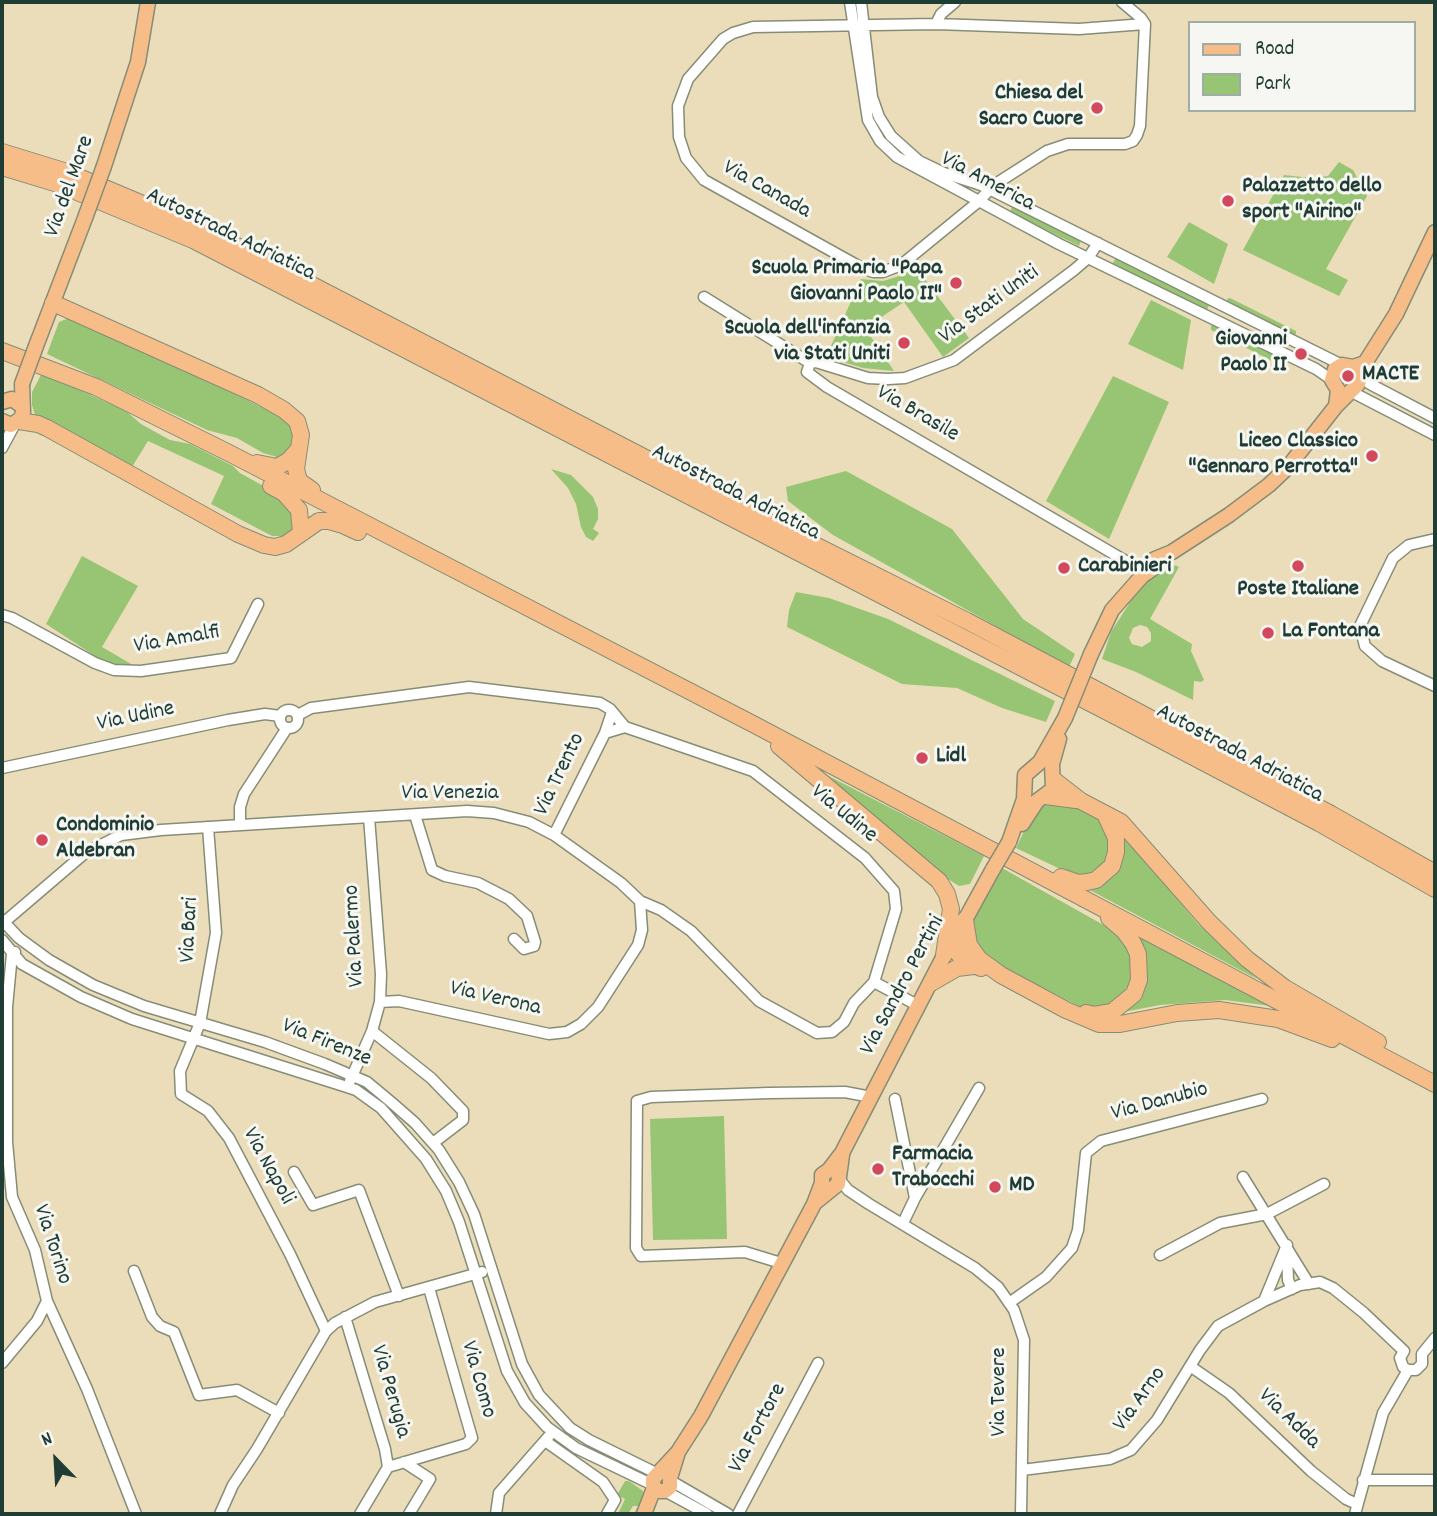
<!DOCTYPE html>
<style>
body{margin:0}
#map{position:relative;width:1437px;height:1516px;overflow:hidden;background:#ebddba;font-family:Dekko,sans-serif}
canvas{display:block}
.frame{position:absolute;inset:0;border:4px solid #1f3d34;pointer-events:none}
.legend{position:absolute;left:1188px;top:21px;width:228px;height:91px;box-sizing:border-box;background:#f6f6f2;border:2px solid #a0aca6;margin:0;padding:9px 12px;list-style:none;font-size:21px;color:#1f3d34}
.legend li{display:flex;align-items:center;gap:14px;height:35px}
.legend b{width:35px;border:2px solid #a0aca6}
.north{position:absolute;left:21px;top:1425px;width:70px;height:70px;-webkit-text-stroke:5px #f6f6f2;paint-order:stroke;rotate:336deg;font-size:19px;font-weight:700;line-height:28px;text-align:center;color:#1f3d34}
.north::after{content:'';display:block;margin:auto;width:24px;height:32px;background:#1f3d34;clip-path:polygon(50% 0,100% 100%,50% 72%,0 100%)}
</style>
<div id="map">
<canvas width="1437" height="1516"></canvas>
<div class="frame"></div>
<ul class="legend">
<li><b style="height:9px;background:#f7bd88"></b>Road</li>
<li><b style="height:19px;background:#98c573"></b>Park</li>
</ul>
<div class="north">N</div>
</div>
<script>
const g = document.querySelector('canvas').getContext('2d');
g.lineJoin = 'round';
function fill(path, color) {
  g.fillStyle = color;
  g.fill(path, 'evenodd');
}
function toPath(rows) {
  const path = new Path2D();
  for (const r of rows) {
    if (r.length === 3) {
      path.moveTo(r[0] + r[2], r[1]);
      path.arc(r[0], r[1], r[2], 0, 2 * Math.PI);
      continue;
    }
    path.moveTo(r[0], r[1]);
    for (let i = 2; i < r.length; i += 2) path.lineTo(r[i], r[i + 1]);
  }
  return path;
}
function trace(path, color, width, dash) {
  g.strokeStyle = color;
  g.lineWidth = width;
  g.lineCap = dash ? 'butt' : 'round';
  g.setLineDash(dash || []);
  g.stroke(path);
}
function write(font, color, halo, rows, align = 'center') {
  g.font = font + ' Dekko,sans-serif';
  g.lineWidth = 6;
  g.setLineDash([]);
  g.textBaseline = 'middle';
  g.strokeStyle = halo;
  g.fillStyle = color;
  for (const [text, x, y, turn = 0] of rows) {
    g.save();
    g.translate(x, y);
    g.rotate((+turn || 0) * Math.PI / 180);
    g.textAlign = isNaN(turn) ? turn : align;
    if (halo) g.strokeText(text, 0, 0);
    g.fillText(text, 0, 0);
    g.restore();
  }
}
const green = toPath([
 [1339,162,1353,170,1367,196,1326,269,1348,280,1339,296,1243,250,1284,175,1311,178,1328,176],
 [1012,207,1081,240,1079,246,1010,212],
 [1189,222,1228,244,1214,284,1167,257],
 [1116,258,1209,305,1207,310,1112,264],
 [915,266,969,338,943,357,904,302,865,328,894,371,863,368,826,357,861,279,883,281,903,275],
 [1230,298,1296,331,1296,334,1294,336,1227,303,1227,299],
 [1151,300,1191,320,1183,370,1128,344],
 [69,318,82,321,278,415,289,421,296,443,289,452,277,457,263,453,237,438,207,430,47,354,59,322],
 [1214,325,1279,357,1280,361,1276,363,1211,330,1211,326],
 [42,373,126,411,141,424,170,440,190,444,233,466,240,473,285,498,299,522,288,536,272,536,211,504,224,476,148,441,132,467,35,415,32,405,32,392],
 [1113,376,1169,402,1109,539,1046,501],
 [551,469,571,475,593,497,598,509,598,519,593,529,599,533,593,541,586,537,581,527,576,504,568,488],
 [846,471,952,529,1023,619,1075,654,1069,667,833,535,788,501,786,487],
 [82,556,138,586,102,647,138,668,115,665,98,658,46,624],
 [1175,565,1179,567,1150,619,1192,644,1191,651,1204,680,1201,682,1194,681,1193,700,1136,672,1102,659,1111,632,1134,596,1149,580,1168,568,1172,570],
 [1140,625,1147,627,1151,633,1151,641,1142,647,1132,644,1129,638,1133,628],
 [796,592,829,598,888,619,1055,701,1046,722,1002,708,957,688,902,684,787,627,789,610],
 [815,769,984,856,970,884,959,886,943,876],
 [1042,802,1081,806,1105,823,1113,844,1105,866,1094,875,1077,877,1016,848,1034,810],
 [1120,831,1198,924,1257,979,1086,888,1104,880],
 [1002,868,1116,932,1129,947,1133,976,1127,988,1116,999,1105,1007,1079,1006,984,958,978,951,972,926,975,915],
 [1134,935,1271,1006,1225,1000,1160,1005,1108,1015,1131,1003],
 [724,1116,727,1239,653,1240,650,1119],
 [625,1481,629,1481,643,1491,640,1514,634,1514,638,1506,633,1506,628,1514,618,1514,625,1499,617,1495]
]);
const minor = toPath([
 [850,2,868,120,880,141,897,157,1059,244,1316,369,1332,380],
 [861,2,872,97,879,117,891,136,919,161,944,173,981,185,1342,365],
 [1122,2,1141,18,1145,24],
 [936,24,1079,29,1145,24,1140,126,1137,135,1133,141,1125,144,1068,144,1047,151,994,185,978,202,901,265,883,272,873,272,862,268,704,180,686,158,679,137,678,106,688,79,723,39,733,33,753,27,936,24],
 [936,24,941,14,955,2],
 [704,297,810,363],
 [810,363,807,372,827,387,1131,564,1138,571],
 [810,363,816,362,868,378,888,379,905,378,954,360,1074,270,1088,258,1098,243],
 [1360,376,1370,384,1435,418],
 [1350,391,1435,435],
 [2,448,15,424],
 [1435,539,1409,545,1393,558,1360,626,1365,646,1382,661,1435,686],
 [2,615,12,618,95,663,114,670,141,671,231,658,258,604],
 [289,719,9],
 [298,715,311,708,469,687,600,703,610,709,625,727],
 [2,768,228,720,265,714,280,716],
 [415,815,432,870,445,876,478,883,509,899,527,916,535,942,534,946,524,949,514,939],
 [240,825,240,807,244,794,287,728],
 [208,827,216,933,200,1023,180,1071,181,1094,208,1111,229,1138,290,1254,326,1331],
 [554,835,605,733,612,712],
 [2,920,19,938,49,960,93,985,144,1006,265,1042,325,1064,367,1082,391,1102,415,1123,439,1150,459,1182,474,1214,522,1364,539,1395,570,1428,589,1440,658,1474],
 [2,924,85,853,121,835,161,830,467,811,494,813,529,822,554,835,621,883,640,901,661,910,691,931,759,1001,817,1033,832,1032,844,1022,854,1003,874,982,896,909,894,891,865,858,753,771,625,727,605,733],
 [2,940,22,964,81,997,132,1019,347,1087,356,1090,381,1108,426,1159,446,1191,459,1222,507,1371,525,1403,547,1427,576,1448,653,1485],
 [15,952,12,954,7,1007,7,1142,12,1197,35,1250,47,1301,87,1389,136,1514],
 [874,982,919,1006],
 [380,1002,399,1001,549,1034,567,1032,581,1024,598,1007,638,945,642,930,640,901],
 [372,1031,431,1078,463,1111,463,1120,433,1143],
 [350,1081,372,1031,380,1002,381,974,369,817],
 [895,1099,915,1198],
 [294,1172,313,1205,359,1190,399,1296],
 [1243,1177,1309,1284],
 [839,1179,848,1190,869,1204,975,1268,998,1287,1014,1310,1024,1340,1021,1514],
 [903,1223,915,1198,979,1088],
 [1287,1251,1288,1280,1292,1289],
 [1160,1255,1220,1223,1267,1214,1324,1184],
 [781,1263,745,1252,641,1256,636,1248,637,1101,651,1097,769,1093,845,1092,871,1097],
 [134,1271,152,1317,160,1326,174,1332,199,1395,237,1390,279,1413],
 [1264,1301,1287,1245],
 [1009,1303,1046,1277,1072,1248,1078,1230,1086,1153,1101,1141,1262,1099],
 [345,1317,385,1449,388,1467,360,1514],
 [1404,1351,1400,1358,1403,1367,1408,1370,1416,1370,1422,1364,1422,1354,1435,1338],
 [2,1363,37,1321,47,1301],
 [1190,1366,1229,1393,1311,1471,1346,1499,1357,1504],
 [545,1441,603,1482,615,1500,607,1514],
 [404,1462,430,1479,409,1514],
 [388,1467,466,1444,472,1438,429,1288],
 [1022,1470,1110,1459,1131,1450,1157,1420,1200,1350,1218,1326,1264,1301,1300,1285,1320,1282,1333,1288,1364,1313,1404,1351],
 [1363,1480,1435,1480],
 [671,1481,728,1514],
 [665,1491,707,1514],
 [220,1514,233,1485,257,1449,326,1331,335,1323,375,1302,482,1272],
 [496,1514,499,1493,549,1436],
 [738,1514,818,1363],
 [1355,1514,1383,1413,1408,1370]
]);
const major = toPath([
 [104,166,138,62,148,2],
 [36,346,85,218],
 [2,402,12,399,22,406],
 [1336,406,1338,390,1332,380,1335,369,1342,365,1353,367,1365,363],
 [2,421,11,425,21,419,23,412,22,384],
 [1140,571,1155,559,1172,552,1229,515,1269,485,1288,467,1336,406,1358,384,1365,363,1396,314,1435,232],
 [1091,654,1112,610,1142,576,1152,569],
 [1022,824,1037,801,1053,789,1052,764,1059,739],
 [1009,842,1024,799,1025,775,1040,762,1065,718],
 [960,929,993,869],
 [817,1201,838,1184,842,1155],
 [678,1452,670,1478,670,1487,665,1491,657,1491,653,1485,653,1479,678,1452,701,1416,814,1204,822,1183,822,1175,829,1170,842,1153,949,946],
 [644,1514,654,1488]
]);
const highway = toPath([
 [2,152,67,172,212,233,765,520,967,621,1331,814,1435,873],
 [2,167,58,184,193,240,1121,719,1319,823,1435,889],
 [53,303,258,395,284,410,297,421,301,435,296,469,299,481,312,490],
 [2,351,96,387,229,453,753,724,1435,1084],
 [19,421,38,424,47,428,238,534,264,545,275,547,286,544,319,521,329,521,343,525,358,532],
 [257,463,277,467,288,461,297,451],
 [271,486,284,493,299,510,301,533],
 [779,746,939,881,947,894,951,909,944,955],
 [1054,780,1081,801,1121,822,1209,922,1247,959,1285,988,1378,1042],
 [1046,796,1076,800],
 [1061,877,1078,883,1087,882,1096,880,1112,866,1116,852,1116,838,1105,814],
 [965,920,969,945,979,959,1001,975,1066,1010,1099,1024,1120,1024,1177,1013,1219,1010,1278,1019,1332,1039],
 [954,939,956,950,961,957,981,968],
 [931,983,957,968,974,966],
 [1086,1013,1094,1015,1112,1012,1134,994,1139,980,1138,954,1133,943,1124,931,1109,918]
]);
const majorBridge = toPath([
 [85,218,104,166],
 [22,384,36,346],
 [1065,718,1091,654],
 [993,869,1009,842]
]);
const markers = [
 [1097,108,7,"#d1495b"],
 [1228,201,7,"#d1495b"],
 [956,283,7,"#d1495b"],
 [904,343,7,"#d1495b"],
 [1301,354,7,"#d1495b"],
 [1348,376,7,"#d1495b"],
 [1372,456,7,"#d1495b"],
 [1298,566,7,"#d1495b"],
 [1064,568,7,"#d1495b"],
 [1268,633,7,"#d1495b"],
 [922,758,7,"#d1495b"],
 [42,840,7,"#d1495b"],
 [878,1169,7,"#d1495b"],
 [995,1187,7,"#d1495b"]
];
const poiNames = [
 ["Chiesa del",1083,95,"right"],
 ["Sacro Cuore",1083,121,"right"],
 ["Palazzetto dello",1242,188],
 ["sport \"Airino\"",1242,214],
 ["Scuola Primaria \"Papa",942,270,"right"],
 ["Giovanni Paolo II\"",942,296,"right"],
 ["Scuola dell'infanzia",890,330,"right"],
 ["via Stati Uniti",890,356,"right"],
 ["Giovanni",1287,341,"right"],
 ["Paolo II",1287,367,"right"],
 ["MACTE",1362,376],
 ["Liceo Classico",1358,443,"right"],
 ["\"Gennaro Perrotta\"",1358,469,"right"],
 ["Carabinieri",1078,568],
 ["Poste Italiane",1298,591,"center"],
 ["La Fontana",1282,633],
 ["Lidl",936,758],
 ["Condominio",56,827],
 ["Aldebran",56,853],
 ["Farmacia",892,1156],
 ["Trabocchi",892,1182],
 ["MD",1009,1187]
];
const streetNames = [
 ["Via America",987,183,28],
 ["Via del Mare",71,187,-70],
 ["Via Canada",766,191,29],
 ["Autostrada Adriatica",230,236,26],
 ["Via Stati Uniti",990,306,-36],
 ["Via Brasile",917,415,30],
 ["Autostrada Adriatica",735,494,27],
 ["Via Amalfi",177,641,-10],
 ["Via Udine",136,718,-12],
 ["Autostrada Adriatica",1239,755,28],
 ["Via Trento",561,775,-64],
 ["Via Venezia",450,795],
 ["Via Udine",843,815,39],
 ["Via Bari",191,930,-87],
 ["Via Palermo",356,936,-93],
 ["Via Sandro Pertini",904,986,-62],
 ["Via Verona",495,1000,13],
 ["Via Firenze",326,1044,22],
 ["Via Danubio",1160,1103,-15],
 ["Via Napoli",267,1167,61],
 ["Via Torino",51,1245,72],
 ["Via Como",477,1380,74],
 ["Via Perugia",389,1392,74],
 ["Via Tevere",1001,1392,-90],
 ["Via Arno",1141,1400,-54],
 ["Via Adda",1288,1420,44],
 ["Via Fortore",759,1429,-62]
];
fill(green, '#98c573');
trace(minor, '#858d77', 13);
trace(major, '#858d77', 17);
trace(highway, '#858d77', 18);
trace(minor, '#fff', 10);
trace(major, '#f7bd88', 14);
trace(highway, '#f7bd88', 16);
trace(majorBridge, '#858d77', 17, []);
trace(majorBridge, '#f7bd88', 14);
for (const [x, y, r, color] of markers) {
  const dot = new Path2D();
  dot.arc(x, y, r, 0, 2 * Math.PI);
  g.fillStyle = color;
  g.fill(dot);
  trace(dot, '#f6f6f2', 2.5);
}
write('bold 23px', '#1f3d34', '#f6f6f2', poiNames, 'left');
write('23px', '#1f3d34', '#f6f6f2', streetNames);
</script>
